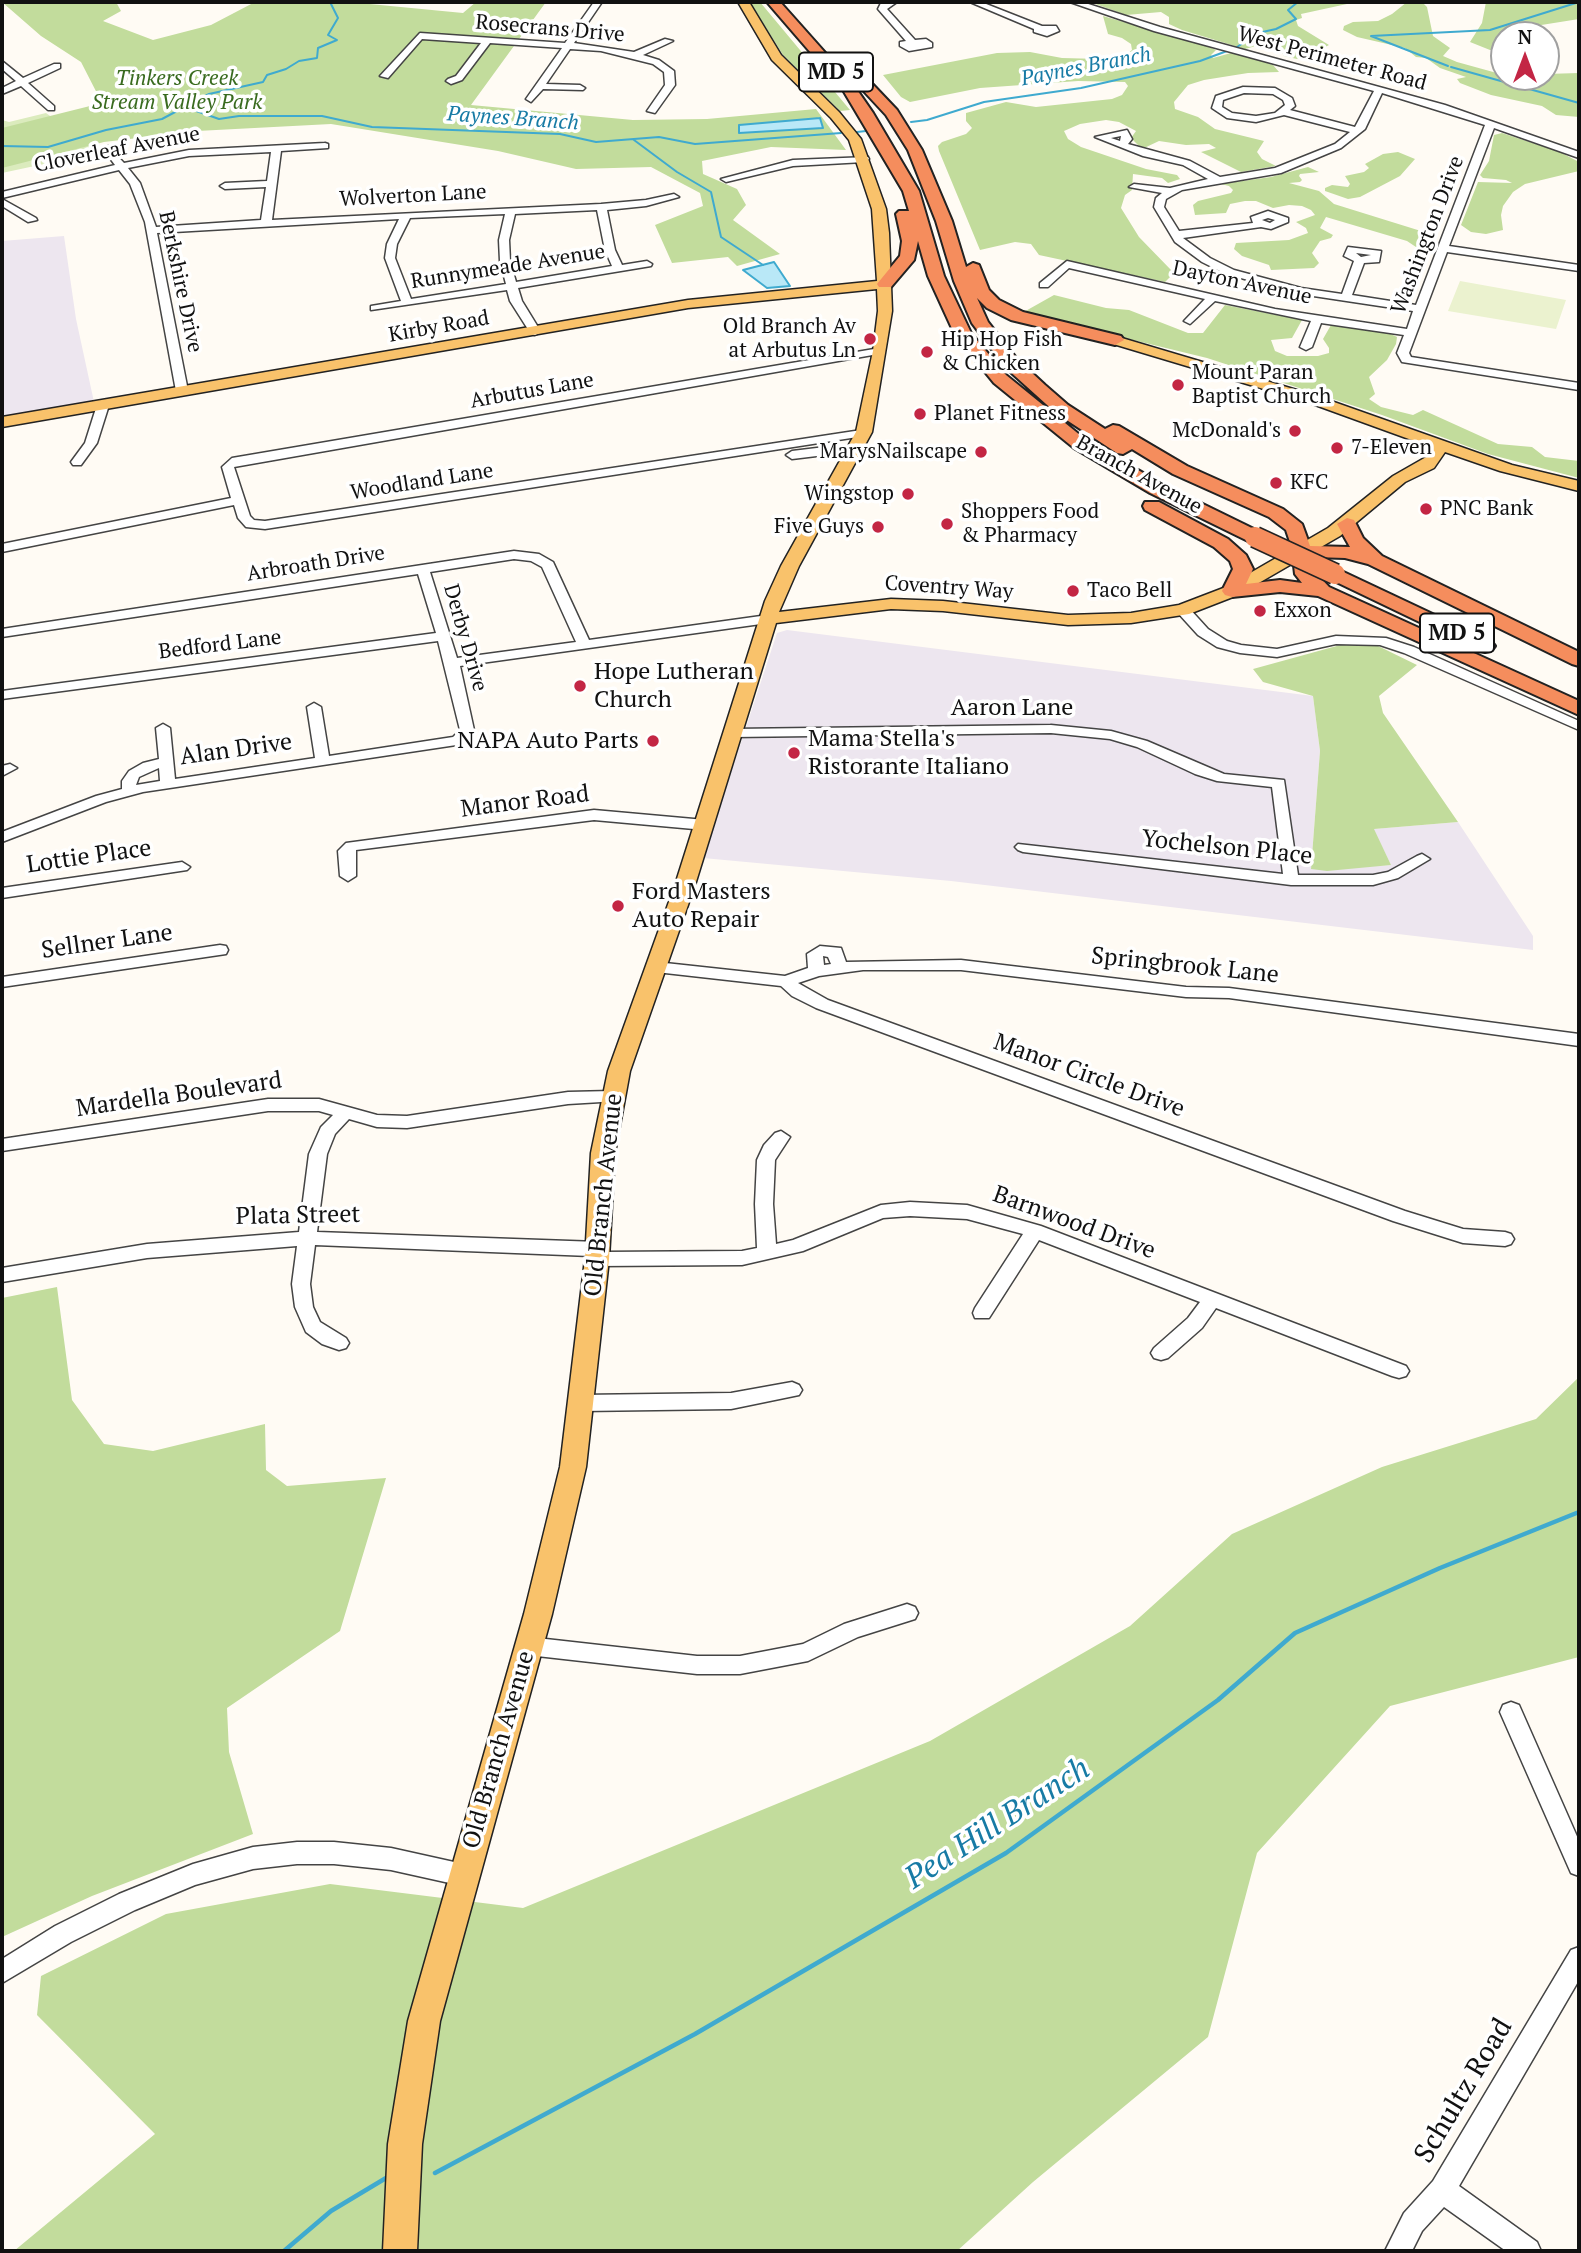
<!DOCTYPE html>
<style>
body{margin:0}
#map{position:relative;width:1581px;height:2253px;overflow:hidden;background:#fffbf4;font-family:"PT Serif",serif}
canvas{display:block}
.frame{position:absolute;inset:0;border:4px solid #111;pointer-events:none}
.north{position:absolute;left:1490px;top:21px;width:70px;height:70px;box-sizing:border-box;background:#fff;border:2px solid #a0a0a0;border-radius:50%;rotate:0deg;font-size:19px;font-weight:700;line-height:28px;text-align:center;color:#111}
.north::after{content:'';display:block;margin:auto;width:24px;height:32px;background:#c32644;clip-path:polygon(50% 0,100% 100%,50% 72%,0 100%)}
</style>
<div id="map">
<canvas width="1581" height="2253"></canvas>
<div class="frame"></div>
<div class="north">N</div>
</div>
<script>
const g = document.querySelector('canvas').getContext('2d');
g.lineJoin = 'round';
function fill(path, color) {
  g.fillStyle = color;
  g.fill(path, 'evenodd');
}
function toPath(rows) {
  const path = new Path2D();
  for (const r of rows) {
    path.moveTo(r[0], r[1]);
    for (let i = 2; i < r.length; i += 2) path.lineTo(r[i], r[i + 1]);
  }
  return path;
}
function trace(path, color, width, dash) {
  g.strokeStyle = color;
  g.lineWidth = width;
  g.lineCap = dash ? 'butt' : 'round';
  g.setLineDash(dash || []);
  g.stroke(path);
}
function write(font, color, halo, rows, align = 'center') {
  g.font = font + ' "PT Serif",serif';
  g.lineWidth = 7;
  g.setLineDash([]);
  g.textBaseline = 'middle';
  g.strokeStyle = halo;
  g.fillStyle = color;
  for (const [text, x, y, turn = 0] of rows) {
    g.save();
    g.translate(x, y);
    g.rotate((+turn || 0) * Math.PI / 180);
    g.textAlign = isNaN(turn) ? turn : align;
    if (halo) g.strokeText(text, 0, 0);
    g.fillText(text, 0, 0);
    g.restore();
  }
}
const industrial = toPath([
 [64,236,76,319,94,402,2,417,2,241],
 [787,630,1313,696,1320,751,1311,869,1391,865,1373,829,1458,822,1533,936,1533,950,951,881,703,858,777,633]
]);
const green = toPath([
 [46,113,100,152,2,173,2,120,9,122]
]);
const forest = toPath([
 [2,2,116,2,121,11,103,21,153,40,211,25,255,2,349,2,463,13,476,2,546,2,471,105,633,120,707,119,816,109,846,150,771,147,702,161,703,174,737,189,746,205,733,220,780,254,737,266,728,257,672,263,655,225,703,206,700,193,651,167,576,169,498,151,331,124,197,131,104,142,2,168,2,128,102,103,81,62,41,36],
 [750,2,760,2,850,110,840,111,783,55],
 [1090,2,1347,2,1347,4,1301,14,1302,18,1296,20,1298,26,1329,45,1318,51,1315,56,1297,59,1284,56,1277,45,1270,42,1245,49,1182,30,1169,24,1169,17,1161,12,1126,15],
 [1407,2,1422,2,1427,7,1433,36,1450,48,1443,56,1457,62,1504,75,1504,77,1546,77,1546,74,1579,73,1579,117,1556,115,1542,106,1491,95,1460,83,1457,79,1466,77,1440,68,1426,58,1416,57,1405,48,1357,37,1343,30,1344,26,1353,22,1378,21,1392,14],
 [1486,2,1579,2,1579,19,1535,26,1524,31,1525,35,1504,35,1504,51,1490,50,1470,42,1482,23],
 [1103,16,1207,46,1216,50,1211,55,1213,58,1231,53,1262,61,1273,65,1279,72,1248,73,1204,80,1188,85,1174,102,1175,109,1198,117,1215,129,1264,141,1257,152,1262,159,1276,166,1241,172,1201,152,1216,148,1209,144,1186,145,1159,141,1142,149,1131,138,1136,131,1119,122,1106,120,1080,124,1064,131,1068,139,1081,147,1146,169,1177,175,1180,179,1168,183,1162,178,1133,174,1132,190,1125,195,1121,208,1139,237,1172,271,1172,275,1165,282,1039,255,1031,244,1015,242,980,250,939,151,938,146,942,142,966,134,972,128,966,121,966,113,1006,102,1036,107,1112,99,1122,95,1128,86,1125,82,1078,81,980,88,910,102,901,97,883,75,997,53,1030,52,1062,58,1101,59,1125,55,1132,50,1131,44,1122,38,1108,34],
 [1502,133,1560,152,1579,162,1579,171,1525,184,1513,192,1503,206,1501,215,1503,230,1486,234,1471,232,1461,225,1478,182,1512,183,1506,180,1483,178,1480,175,1489,161,1494,135],
 [1398,152,1415,159,1400,176,1360,197,1348,199,1325,191,1325,188,1332,185,1348,187,1350,184,1345,176,1364,172,1369,168,1365,164,1383,154],
 [1308,167,1319,172,1300,174,1299,176,1302,180,1300,182,1289,183,1319,191,1334,204,1437,236,1432,250,1422,251,1407,241,1326,217,1320,228,1333,235,1331,238,1320,241,1312,253,1319,263,1314,268,1271,270,1269,265,1242,256,1234,249,1236,243,1289,240,1308,233,1306,228,1296,222,1315,215,1311,210,1302,206,1289,205,1273,208,1256,201,1245,201,1230,204,1226,213,1195,215,1193,205,1198,201,1231,193,1233,190,1229,186,1221,184,1271,177],
 [1054,295,1106,308,1129,310,1188,333,1203,333,1225,305,1302,320,1292,338,1271,340,1275,351,1287,356,1318,356,1329,353,1329,348,1323,339,1331,325,1389,333,1397,337,1396,344,1387,360,1369,377,1375,394,1369,399,1381,407,1413,415,1423,410,1498,444,1532,447,1545,457,1579,461,1579,478,1488,454,1382,415,1207,358,1022,313],
 [1344,644,1376,645,1417,665,1379,696,1383,713,1458,822,1374,829,1391,865,1327,871,1311,869,1320,751,1313,696,1263,682,1253,669],
 [57,1287,72,1400,104,1444,153,1451,265,1424,266,1470,287,1486,386,1478,340,1631,227,1708,229,1752,253,1834,92,1896,2,1937,2,1298],
 [1579,1377,1579,1657,1390,1706,1257,1853,1208,2037,1033,2182,957,2251,14,2251,155,2134,37,2015,41,1976,166,1914,330,1884,523,1908,930,1741,1130,1626,1232,1534,1382,1467,1536,1419]
]);
const pitch = toPath([
 [1460,281,1566,300,1556,329,1448,311]
]);
const water = toPath([
 [820,118,823,128,739,133,739,125,820,118],
 [774,262,790,286,767,288,743,270,774,262]
]);
const streamFar1 = toPath([
 [1237,47,1258,33,1276,29,1296,19,1288,10,1298,2],
 [1448,66,1371,36,1490,30,1579,2],
 [1451,67,1579,103],
 [185,107,219,119,239,116,322,116,372,127,560,134,596,142,659,137,695,144,841,133],
 [911,122,927,120,984,102,1081,88,1200,61,1227,51],
 [857,132,866,131],
 [634,140,677,172,711,192,721,237,763,265],
 [2,146,48,147,106,130,162,119,209,94,263,82,267,75,286,69,299,61,317,58,318,48,337,40,328,35,338,18,330,2]
]);
const stream = toPath([
 [435,2173,695,2034,1006,1853,1218,1700,1295,1633,1440,1568,1579,1512],
 [284,2251,331,2211,386,2178]
]);
const minor = toPath([
 [594,2,602,2,574,43,634,52,665,39,673,41,643,55,659,60,674,71,675,85,655,113,647,111,665,85,664,72,653,64,601,51,570,49,546,84,580,85,585,88,583,90,543,89,531,102,526,99,562,48,490,43,462,80,451,84,446,81,448,79,456,76,481,43,422,39,388,78,380,76,420,33,565,43,594,2],
 [897,2,887,9,915,40,926,39,932,43,932,47,909,51,900,46,900,42,906,41,878,9,881,3,897,2],
 [970,2,981,2,1042,26,1056,26,1059,31,1047,36,1034,32,1034,29,970,2],
 [1070,2,1082,2,1160,27,1445,105,1579,152,1579,158,1494,128,1449,246,1579,265,1579,271,1447,252,1409,353,1411,357,1579,383,1579,390,1402,362,1397,353,1404,335,1321,323,1312,347,1306,350,1300,347,1311,321,1215,301,1190,324,1184,321,1205,299,1069,268,1048,287,1040,287,1040,283,1067,261,1275,309,1407,329,1413,311,1300,294,1226,274,1202,262,1175,242,1154,207,1156,198,1162,193,1129,187,1134,184,1170,188,1208,179,1183,165,1143,156,1095,137,1127,130,1132,139,1128,144,1190,161,1220,177,1275,168,1335,144,1350,132,1284,115,1256,122,1227,118,1212,108,1216,96,1243,87,1275,88,1292,98,1295,106,1290,110,1355,127,1374,91,1154,31,1070,2],
 [1244,93,1273,94,1283,100,1285,105,1275,113,1256,116,1232,113,1222,107,1223,100,1244,93],
 [1382,93,1485,125,1416,305,1352,295,1364,263,1379,262,1381,251,1348,247,1344,256,1354,261,1342,294,1301,288,1234,270,1210,258,1183,238,1261,227,1271,229,1288,222,1288,218,1268,211,1251,217,1253,223,1179,231,1164,207,1166,199,1182,190,1281,173,1341,148,1365,129,1382,93],
 [1121,136,1120,141,1111,138,1121,136],
 [1268,218,1275,220,1270,223,1262,220,1268,218],
 [1356,253,1371,255,1361,257,1356,253],
 [2,61,23,78,54,64,60,64,60,68,28,83,54,106,54,110,48,110,21,86,2,94,2,88,16,81,2,69,2,61],
 [325,143,328,144,328,148,281,151,272,220,601,204,646,200,674,194,679,197,646,206,607,210,615,250,622,265,647,261,652,264,651,266,518,288,522,301,541,332,535,335,531,334,510,301,507,290,371,310,371,306,401,301,385,258,387,244,399,219,157,233,188,391,182,395,176,391,145,222,130,184,119,170,2,198,2,192,115,165,103,149,108,146,124,163,189,150,325,143],
 [271,152,267,181,225,183,220,186,225,189,266,187,261,220,156,227,140,183,128,168,189,156,271,152],
 [597,210,605,250,612,266,516,282,510,261,509,240,515,214,597,210],
 [505,214,499,240,500,261,506,284,411,299,395,258,397,244,410,218,505,214],
 [868,157,869,159,864,162,793,166,726,182,721,179,793,160,868,157],
 [2,199,36,218,37,220,28,222,2,206,2,199],
 [880,348,884,349,884,353,234,467,250,516,254,520,265,521,868,429,870,432,864,436,265,529,246,527,238,518,234,505,2,552,2,544,231,498,222,467,232,458,880,348],
 [103,401,109,405,97,443,81,465,73,465,71,462,85,443,97,405,103,401],
 [825,447,855,448,861,452,855,456,825,455,792,459,786,455,792,451,825,447],
 [514,551,539,554,553,562,589,640,768,615,775,619,768,623,460,666,474,730,463,744,143,792,106,802,2,842,2,832,96,796,122,789,122,781,129,771,143,763,159,759,156,728,163,724,170,728,175,779,315,758,307,707,314,703,321,707,329,756,453,737,460,730,438,641,2,699,2,691,436,633,418,574,2,637,2,629,514,551],
 [514,559,531,561,542,567,576,642,457,658,430,572,514,559],
 [159,768,160,781,136,785,139,777,159,768],
 [1183,606,1188,607,1208,629,1227,641,1241,645,1277,649,1336,636,1386,638,1414,647,1579,721,1579,730,1404,653,1380,645,1336,644,1277,657,1240,653,1217,647,1198,635,1178,613,1176,610,1183,606],
 [1051,725,1111,731,1147,741,1224,774,1284,780,1298,875,1373,875,1388,872,1417,856,1422,854,1430,859,1398,878,1373,885,1291,885,1023,852,1018,850,1015,847,1018,844,1283,874,1272,787,1217,781,1195,774,1137,747,1110,739,1051,733,733,737,726,733,733,729,1051,725],
 [10,764,17,768,2,776,2,766,10,764],
 [594,810,705,820,713,825,705,830,594,820,356,850,356,876,348,881,340,876,338,851,346,843,594,810],
 [182,862,190,867,187,870,2,898,2,888,182,862],
 [220,945,226,946,228,950,226,954,2,987,2,977,220,945],
 [820,946,841,948,846,962,961,960,1186,987,1229,988,1579,1034,1579,1046,1229,998,1186,997,961,970,863,970,819,976,798,983,828,1000,1405,1211,1463,1229,1505,1232,1511,1234,1514,1239,1511,1244,1505,1246,1463,1243,1393,1221,816,1008,792,996,781,986,656,972,648,967,656,962,785,976,808,968,807,954,820,946],
 [823,956,828,957,831,964,824,965,823,956],
 [612,1091,621,1097,618,1101,568,1104,407,1128,377,1127,349,1119,335,1134,327,1154,317,1232,598,1242,605,1244,607,1249,605,1252,742,1251,757,1248,755,1204,757,1160,764,1145,775,1133,781,1131,790,1137,775,1160,773,1204,776,1244,793,1240,881,1205,910,1202,967,1205,1041,1226,1406,1366,1409,1371,1406,1376,1399,1378,1392,1376,1216,1308,1202,1328,1168,1358,1161,1360,1154,1358,1151,1353,1154,1348,1188,1318,1200,1302,1039,1240,989,1318,975,1318,973,1313,975,1308,1023,1234,967,1219,910,1216,883,1218,803,1251,742,1265,597,1266,590,1264,588,1259,590,1256,315,1245,310,1284,313,1307,320,1322,346,1338,349,1343,346,1348,339,1350,322,1344,306,1332,295,1307,292,1284,297,1246,147,1258,2,1282,2,1268,147,1244,299,1232,309,1154,321,1127,333,1115,319,1111,268,1111,2,1151,2,1139,268,1099,319,1099,377,1115,407,1116,568,1092,612,1091],
 [792,1382,799,1385,802,1390,799,1395,731,1409,581,1411,574,1408,571,1403,574,1398,581,1395,731,1393,792,1382],
 [907,1604,915,1607,918,1613,915,1619,858,1637,808,1661,740,1674,697,1674,528,1655,520,1653,517,1646,520,1639,528,1637,697,1656,740,1656,803,1644,844,1624,907,1604],
 [1511,1702,1519,1705,1579,1841,1579,1876,1571,1873,1500,1712,1503,1705,1511,1702],
 [297,1842,334,1842,391,1848,463,1864,471,1867,475,1875,471,1883,463,1886,391,1870,334,1864,297,1864,253,1869,195,1885,135,1910,71,1942,2,1983,2,1959,55,1926,119,1894,193,1864,253,1847,297,1842],
 [1579,1947,1579,1980,1459,2186,1537,2242,1541,2251,1506,2251,1444,2207,1422,2231,1412,2251,1385,2251,1404,2213,1433,2181,1571,1950,1579,1947]
]);
const major = toPath([
 [738,2,749,2,781,55,839,112,861,139,886,209,889,233,892,311,872,432,799,566,779,612,891,599,943,601,1068,615,1131,613,1179,605,1226,587,1328,528,1393,476,1428,456,1431,447,1307,402,1110,343,1108,340,1110,337,1115,336,1317,396,1512,465,1579,481,1579,491,1500,471,1445,452,1434,468,1405,482,1340,536,1238,595,1189,614,1131,623,1068,625,943,611,891,609,776,623,695,885,630,1071,615,1153,609,1259,586,1467,552,1614,440,2021,422,2144,417,2251,383,2251,388,2144,408,2021,524,1614,560,1467,585,1259,591,1153,608,1071,675,885,765,601,781,566,856,432,873,351,878,311,877,289,688,308,2,427,2,417,688,300,877,281,872,209,849,140,831,118,772,60,738,2]
]);
const highway = toPath([
 [767,2,780,2,853,84,873,113,919,191,944,276,971,333,1006,375,1086,440,1164,485,1262,533,1265,537,1262,541,1248,541,1150,493,1074,448,994,383,955,335,928,276,918,241,914,260,891,287,879,287,877,284,900,256,902,241,896,214,899,211,909,211,903,191,843,90,767,2],
 [854,69,859,70,897,110,922,150,952,221,966,267,973,263,979,265,989,290,999,300,1023,312,1121,336,1124,340,1115,345,1011,320,987,308,977,298,988,322,1017,359,1045,385,1068,405,1105,429,1113,425,1119,426,1187,466,1283,509,1302,524,1310,546,1350,547,1337,524,1347,518,1354,520,1363,538,1382,556,1579,652,1579,666,1572,664,1368,564,1345,558,1313,557,1315,572,1329,587,1579,701,1579,715,1318,596,1280,592,1232,597,1225,595,1222,591,1233,569,1230,561,1214,547,1145,510,1143,506,1145,502,1159,502,1228,539,1246,555,1253,569,1246,584,1280,580,1302,583,1295,574,1293,557,1278,555,1275,551,1278,547,1291,545,1286,530,1269,517,1173,474,1132,449,1123,454,1117,453,1056,413,1005,367,972,323,954,281,936,221,908,150,886,115,847,73,854,69],
 [1335,568,1492,642,1495,646,1492,650,1485,652,1478,650,1328,578,1325,574,1328,570,1335,568]
]);
const highwayBridge = toPath([
 [1255,537,1335,574]
]);
const markers = [
 [870,339,7,"#c32644"],
 [927,352,7,"#c32644"],
 [1178,385,7,"#c32644"],
 [920,414,7,"#c32644"],
 [1295,431,7,"#c32644"],
 [1337,448,7,"#c32644"],
 [981,452,7,"#c32644"],
 [1276,483,7,"#c32644"],
 [908,494,7,"#c32644"],
 [1426,509,7,"#c32644"],
 [947,524,7,"#c32644"],
 [878,527,7,"#c32644"],
 [1073,591,7,"#c32644"],
 [1260,611,7,"#c32644"],
 [580,686,7,"#c32644"],
 [653,741,7,"#c32644"],
 [794,753,7,"#c32644"],
 [618,906,7,"#c32644"]
];
const farStreetnames = [
 ["Rosecrans Drive",550,29,5],
 ["West Perimeter Road",1332,59,15],
 ["Cloverleaf Avenue",117,150,-11],
 ["Wolverton Lane",413,196,-3],
 ["Washington Drive",1428,235,-69],
 ["Runnymeade Avenue",508,267,-9],
 ["Berkshire Drive",180,282,78],
 ["Dayton Avenue",1242,283,12],
 ["Kirby Road",439,327,-10],
 ["Arbutus Lane",532,391,-10],
 ["Branch Avenue",1139,475,29],
 ["Woodland Lane",422,482,-9],
 ["Arbroath Drive",316,564,-9],
 ["Coventry Way",949,588,4],
 ["Derby Drive",465,638,74],
 ["Bedford Lane",220,645,-7]
];
const farWaternames = [
 ["Paynes Branch",1086,67,-11],
 ["Paynes Branch",513,119,4]
];
const farParknames = [
 ["Tinkers Creek",177,79],
 ["Stream Valley Park",177,103]
];
const farPoinames = [
 ["Old Branch Av",856,327,"right"],
 ["at Arbutus Ln",856,351,"right"],
 ["Hip Hop Fish",941,340],
 ["& Chicken",941,364],
 ["Mount Paran",1192,373],
 ["Baptist Church",1192,397],
 ["Planet Fitness",934,414],
 ["McDonald's",1281,431,"right"],
 ["7-Eleven",1351,448],
 ["MarysNailscape",967,452,"right"],
 ["KFC",1290,483],
 ["Wingstop",894,494,"right"],
 ["PNC Bank",1440,509],
 ["Shoppers Food",961,512],
 ["& Pharmacy",961,536],
 ["Five Guys",864,527,"right"],
 ["Taco Bell",1087,591],
 ["Exxon",1274,611]
];
const shields = [
 [836,72,74],
 [1457,633,74]
];
const shieldNames = [
 ["MD 5",836,72],
 ["MD 5",1457,633]
];
const poiNames = [
 ["Hope Lutheran",594,672],
 ["Church",594,700],
 ["Mama Stella's",808,739],
 ["Ristorante Italiano",808,767],
 ["NAPA Auto Parts",639,741,"right"],
 ["Ford Masters",632,892],
 ["Auto Repair",632,920]
];
const streetNames = [
 ["Aaron Lane",1012,708],
 ["Alan Drive",236,750,-8],
 ["Manor Road",525,802,-7],
 ["Yochelson Place",1227,848,6],
 ["Lottie Place",89,857,-8],
 ["Sellner Lane",107,942,-8],
 ["Springbrook Lane",1185,966,6],
 ["Manor Circle Drive",1089,1076,20],
 ["Mardella Boulevard",179,1095,-8],
 ["Old Branch Avenue",604,1195,-84],
 ["Plata Street",298,1216,-1],
 ["Barnwood Drive",1074,1223,20],
 ["Old Branch Avenue",499,1750,-74]
];
const nearStreetnames = [
 ["Schultz Road",1464,2091,-59]
];
const nearWaternames = [
 ["Pea Hill Branch",998,1824,-33]
];
fill(industrial, '#ede6ef');
fill(green, '#dbebbd');
fill(forest, '#c2dc9c');
fill(pitch, '#ebf2cf');
fill(water, '#b9e8f7');
trace(water, '#3faacf', 2);
trace(streamFar1, '#3faacf', 2);
trace(stream, '#3faacf', 4.5);
trace(minor, '#444', 3);
trace(major, '#222', 3);
trace(highway, '#222', 4);
fill(minor, '#fff');
fill(major, '#f9c26b');
fill(highway, '#f58d5d');
trace(highwayBridge, '#222', 23, []);
trace(highwayBridge, '#f58d5d', 20);
for (const [x, y, r, color] of markers) {
  const dot = new Path2D();
  dot.arc(x, y, r, 0, 2 * Math.PI);
  g.fillStyle = color;
  g.fill(dot);
  trace(dot, '#fff', 2.5);
}
write('21px', '#111', '#fff', farStreetnames);
write('italic 21px', '#177ba5', '#fff', farWaternames);
write('italic 21px', '#396b1f', '#fff', farParknames);
write('21px', '#111', '#fff', farPoinames, 'left');
for (const [x, y, w] of shields) {
  const box = new Path2D();
  box.roundRect(x - w / 2, y - 19.5, w, 39, 5);
  g.fillStyle = '#fff';
  g.fill(box);
  trace(box, '#111', 2);
}
write('bold 23px', '#111', null, shieldNames);
write('24px', '#111', '#fff', poiNames, 'left');
write('24px', '#111', '#fff', streetNames);
write('28px', '#111', '#fff', nearStreetnames);
write('italic 32px', '#177ba5', '#fff', nearWaternames);
</script>
